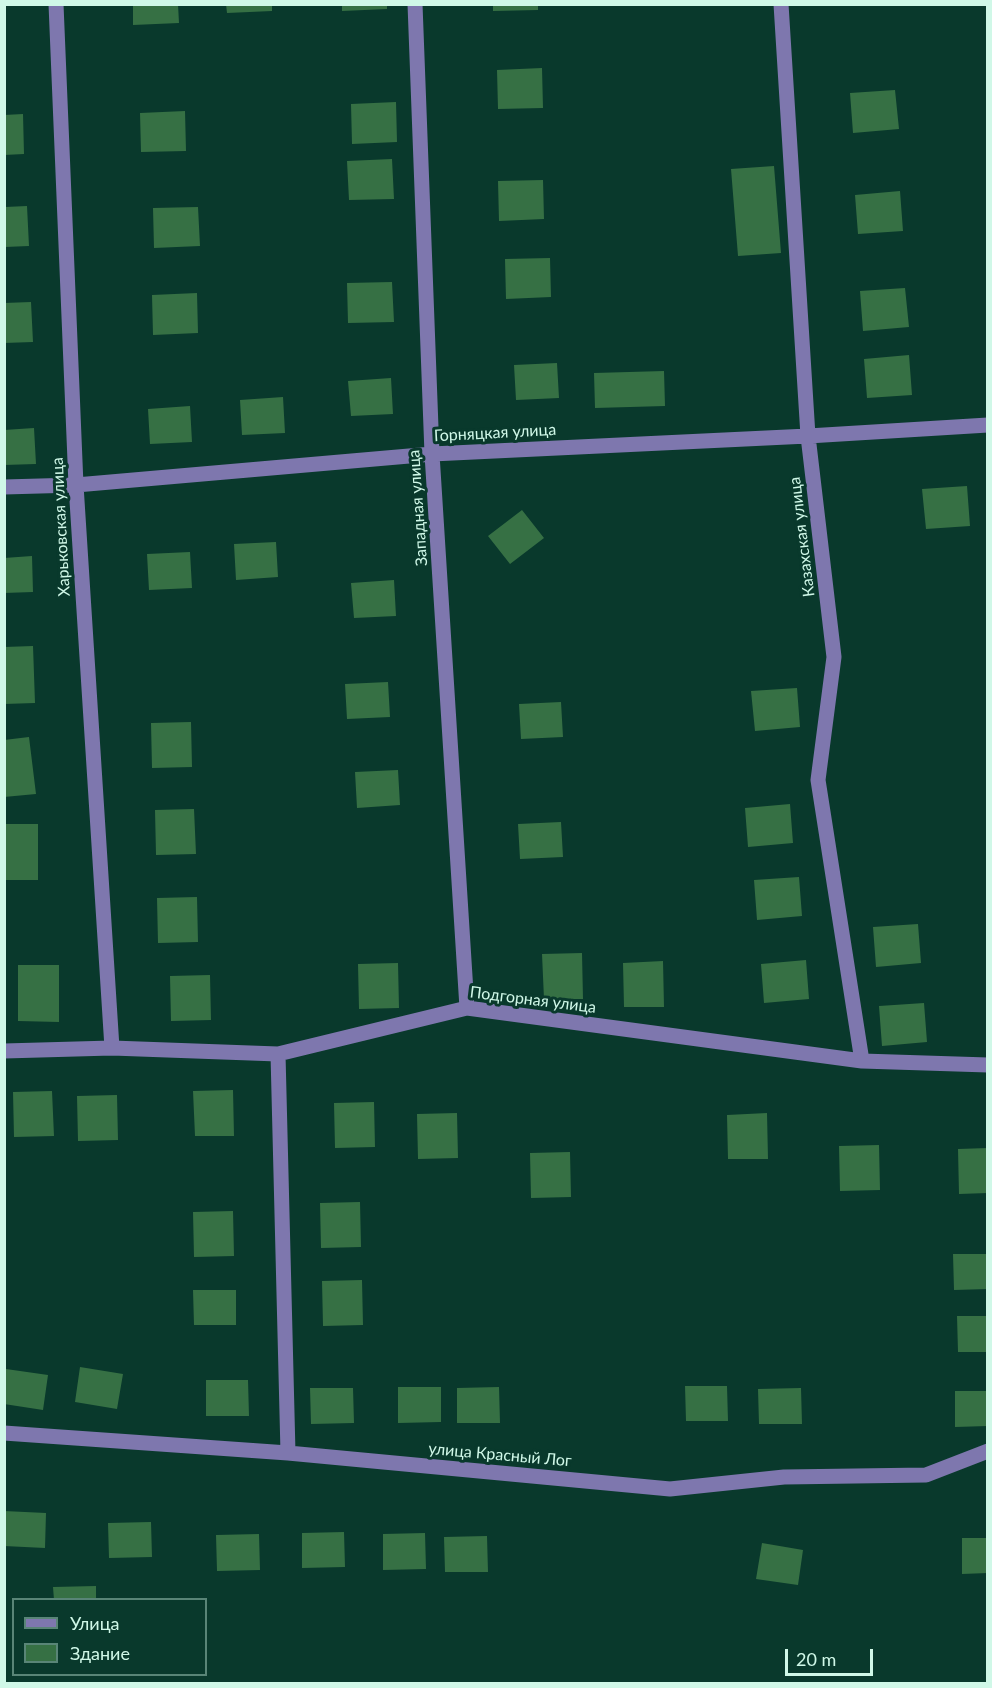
<!DOCTYPE html>
<meta charset="utf-8">
<style>
body{margin:0}
#map{position:relative;width:992px;height:1688px;overflow:hidden;background:#09392c;font-family:Lato,sans-serif}
canvas{display:block}
.frame{position:absolute;inset:0;border:6px solid #d0f8e8;pointer-events:none}
.legend{position:absolute;left:12px;top:1598px;width:195px;height:78px;box-sizing:border-box;background:#09392c;border:2px solid #598577;margin:0;padding:8px 10px;list-style:none;font-size:18px;color:#d0f8e8}
.legend li{display:flex;align-items:center;gap:12px;height:30px}
.legend b{width:30px;border:2px solid #598577}
.scale{position:absolute;left:785px;top:1649px;width:88px;height:27px;box-sizing:border-box;border:3px solid #d0f8e8;border-top:0;padding-left:8px;font-size:18px;line-height:21px;white-space:nowrap;color:#d0f8e8;-webkit-text-stroke:4px #09392c;paint-order:stroke}
</style>
<div id="map">
<canvas width="992" height="1688"></canvas>
<div class="frame"></div>
<ul class="legend">
<li><b style="height:8px;background:#7e77ae"></b>Улица</li>
<li><b style="height:16px;background:#367044"></b>Здание</li>
</ul>
<div class="scale">20 m</div>
</div>
<script>
const g = document.querySelector('canvas').getContext('2d');
g.lineJoin = 'round';
function fill(path, color) {
  g.fillStyle = color;
  g.fill(path, 'evenodd');
}
function toPath(rows) {
  const path = new Path2D();
  for (const r of rows) {
    path.moveTo(r[0], r[1]);
    for (let i = 2; i < r.length; i += 2) path.lineTo(r[i], r[i + 1]);
  }
  return path;
}
function trace(path, color, width, dash) {
  g.strokeStyle = color;
  g.lineWidth = width;
  g.lineCap = dash ? 'butt' : 'round';
  g.setLineDash(dash || []);
  g.stroke(path);
}
function write(font, color, halo, rows, align = 'center') {
  g.font = font + ' Lato,sans-serif';
  g.lineWidth = 6;
  g.setLineDash([]);
  g.textBaseline = 'middle';
  g.strokeStyle = halo;
  g.fillStyle = color;
  for (const [text, x, y, turn = 0] of rows) {
    g.save();
    g.translate(x, y);
    g.rotate((+turn || 0) * Math.PI / 180);
    g.textAlign = isNaN(turn) ? turn : align;
    if (halo) g.strokeText(text, 0, 0);
    g.fillText(text, 0, 0);
    g.restore();
  }
}
const building = toPath([
 [133,4,178,4,179,23,133,25],
 [226,4,272,4,272,11,227,13],
 [342,4,387,4,387,9,342,11],
 [493,4,538,4,538,10,493,11],
 [542,68,543,108,498,109,497,70],
 [895,90,899,129,853,133,850,93],
 [396,102,397,142,352,144,351,104],
 [185,111,186,151,141,152,140,113],
 [23,114,24,154,4,155,4,115],
 [392,159,394,199,349,200,347,161],
 [774,166,781,253,738,256,731,169],
 [543,180,544,219,499,221,498,181],
 [900,191,903,231,858,234,855,195],
 [27,206,29,246,5,247,5,207],
 [198,207,200,246,154,248,153,208],
 [550,258,551,297,506,299,505,259],
 [392,282,394,322,348,323,347,283],
 [905,288,909,327,863,331,860,291],
 [197,293,198,333,153,335,152,295],
 [31,302,33,342,4,343,4,303],
 [909,355,912,395,867,398,864,359],
 [557,363,559,398,516,400,514,365],
 [664,371,665,406,595,408,594,373],
 [391,378,393,414,351,416,348,381],
 [283,397,285,433,242,435,240,400],
 [190,406,192,442,150,444,148,409],
 [34,428,36,464,4,465,4,430],
 [967,486,970,526,926,529,922,489],
 [522,510,544,538,510,564,488,536],
 [276,542,278,577,236,580,234,544],
 [190,552,192,588,149,590,147,554],
 [32,556,33,592,4,593,4,558],
 [394,580,396,616,354,618,351,583],
 [33,646,35,703,4,704,4,647],
 [388,682,390,717,347,719,345,684],
 [797,688,800,727,755,731,751,691],
 [561,702,563,737,521,739,519,704],
 [191,722,192,767,152,768,151,723],
 [29,737,36,794,4,797,4,740],
 [398,770,400,805,357,808,355,772],
 [790,804,793,843,748,847,745,808],
 [194,809,196,854,156,855,155,810],
 [561,822,563,857,520,859,518,824],
 [4,824,38,824,38,880,4,880],
 [799,877,802,916,757,920,754,880],
 [197,897,198,942,158,943,157,898],
 [918,924,921,963,876,967,873,927],
 [582,953,583,999,544,999,542,954],
 [806,960,809,999,764,1003,761,964],
 [663,961,664,1007,624,1007,623,963],
 [398,963,399,1008,359,1009,358,964],
 [18,965,59,965,59,1022,18,1021],
 [210,975,211,1020,171,1021,170,976],
 [924,1003,927,1042,882,1046,879,1006],
 [233,1090,234,1136,195,1136,193,1091],
 [52,1091,54,1136,14,1137,13,1092],
 [117,1095,118,1140,78,1141,77,1096],
 [374,1102,375,1147,335,1148,334,1103],
 [457,1113,458,1158,418,1159,417,1114],
 [767,1113,768,1159,728,1159,727,1115],
 [879,1145,880,1190,840,1191,839,1146],
 [988,1148,988,1193,959,1194,958,1149],
 [570,1152,571,1197,531,1198,530,1153],
 [360,1202,361,1247,321,1248,320,1203],
 [233,1211,234,1256,194,1257,193,1212],
 [953,1254,988,1254,988,1289,954,1290],
 [362,1280,363,1325,323,1326,322,1281],
 [193,1290,236,1290,236,1325,194,1325],
 [957,1316,988,1316,988,1352,958,1352],
 [80,1367,123,1374,117,1409,75,1402],
 [6,1369,48,1375,43,1410,4,1404],
 [206,1380,248,1380,249,1416,206,1416],
 [685,1386,727,1386,728,1421,686,1421],
 [398,1387,441,1387,441,1422,398,1423],
 [499,1387,500,1423,457,1423,457,1388],
 [310,1388,353,1388,354,1423,311,1424],
 [801,1388,802,1424,759,1424,758,1389],
 [955,1391,988,1391,988,1426,955,1427],
 [4,1511,46,1513,45,1548,4,1546],
 [151,1522,152,1557,109,1558,108,1523],
 [344,1532,345,1567,302,1568,302,1533],
 [425,1533,426,1569,383,1570,383,1534],
 [259,1534,260,1570,217,1571,216,1535],
 [487,1536,488,1572,445,1572,444,1537],
 [962,1538,988,1538,988,1573,962,1574],
 [762,1543,803,1550,798,1585,756,1579],
 [96,1586,96,1600,54,1600,53,1587]
]);
const minor = toPath([
 [56,4,76,485,112,1048],
 [415,4,432,454,467,1008],
 [781,4,808,436,834,657,818,780,862,1061],
 [4,487,76,485,432,454,808,436,988,425],
 [4,1051,112,1048,278,1054,467,1008,862,1061,988,1065],
 [278,1054,288,1453],
 [4,1433,288,1453,670,1489,784,1477,926,1475,988,1451]
]);
const streetNames = [
 ["Горняцкая улица",495,433,-3],
 ["Западная улица",418,508,-94],
 ["Харьковская улица",61,527,-93],
 ["Казахская улица",802,537,-97],
 ["Подгорная улица",533,1000,7],
 ["улица Красный Лог",500,1455,5]
];
fill(building, '#367044');
trace(minor, '#7e77ae', 15);
write('16px', '#d0f8e8', '#09392c', streetNames);
</script>
